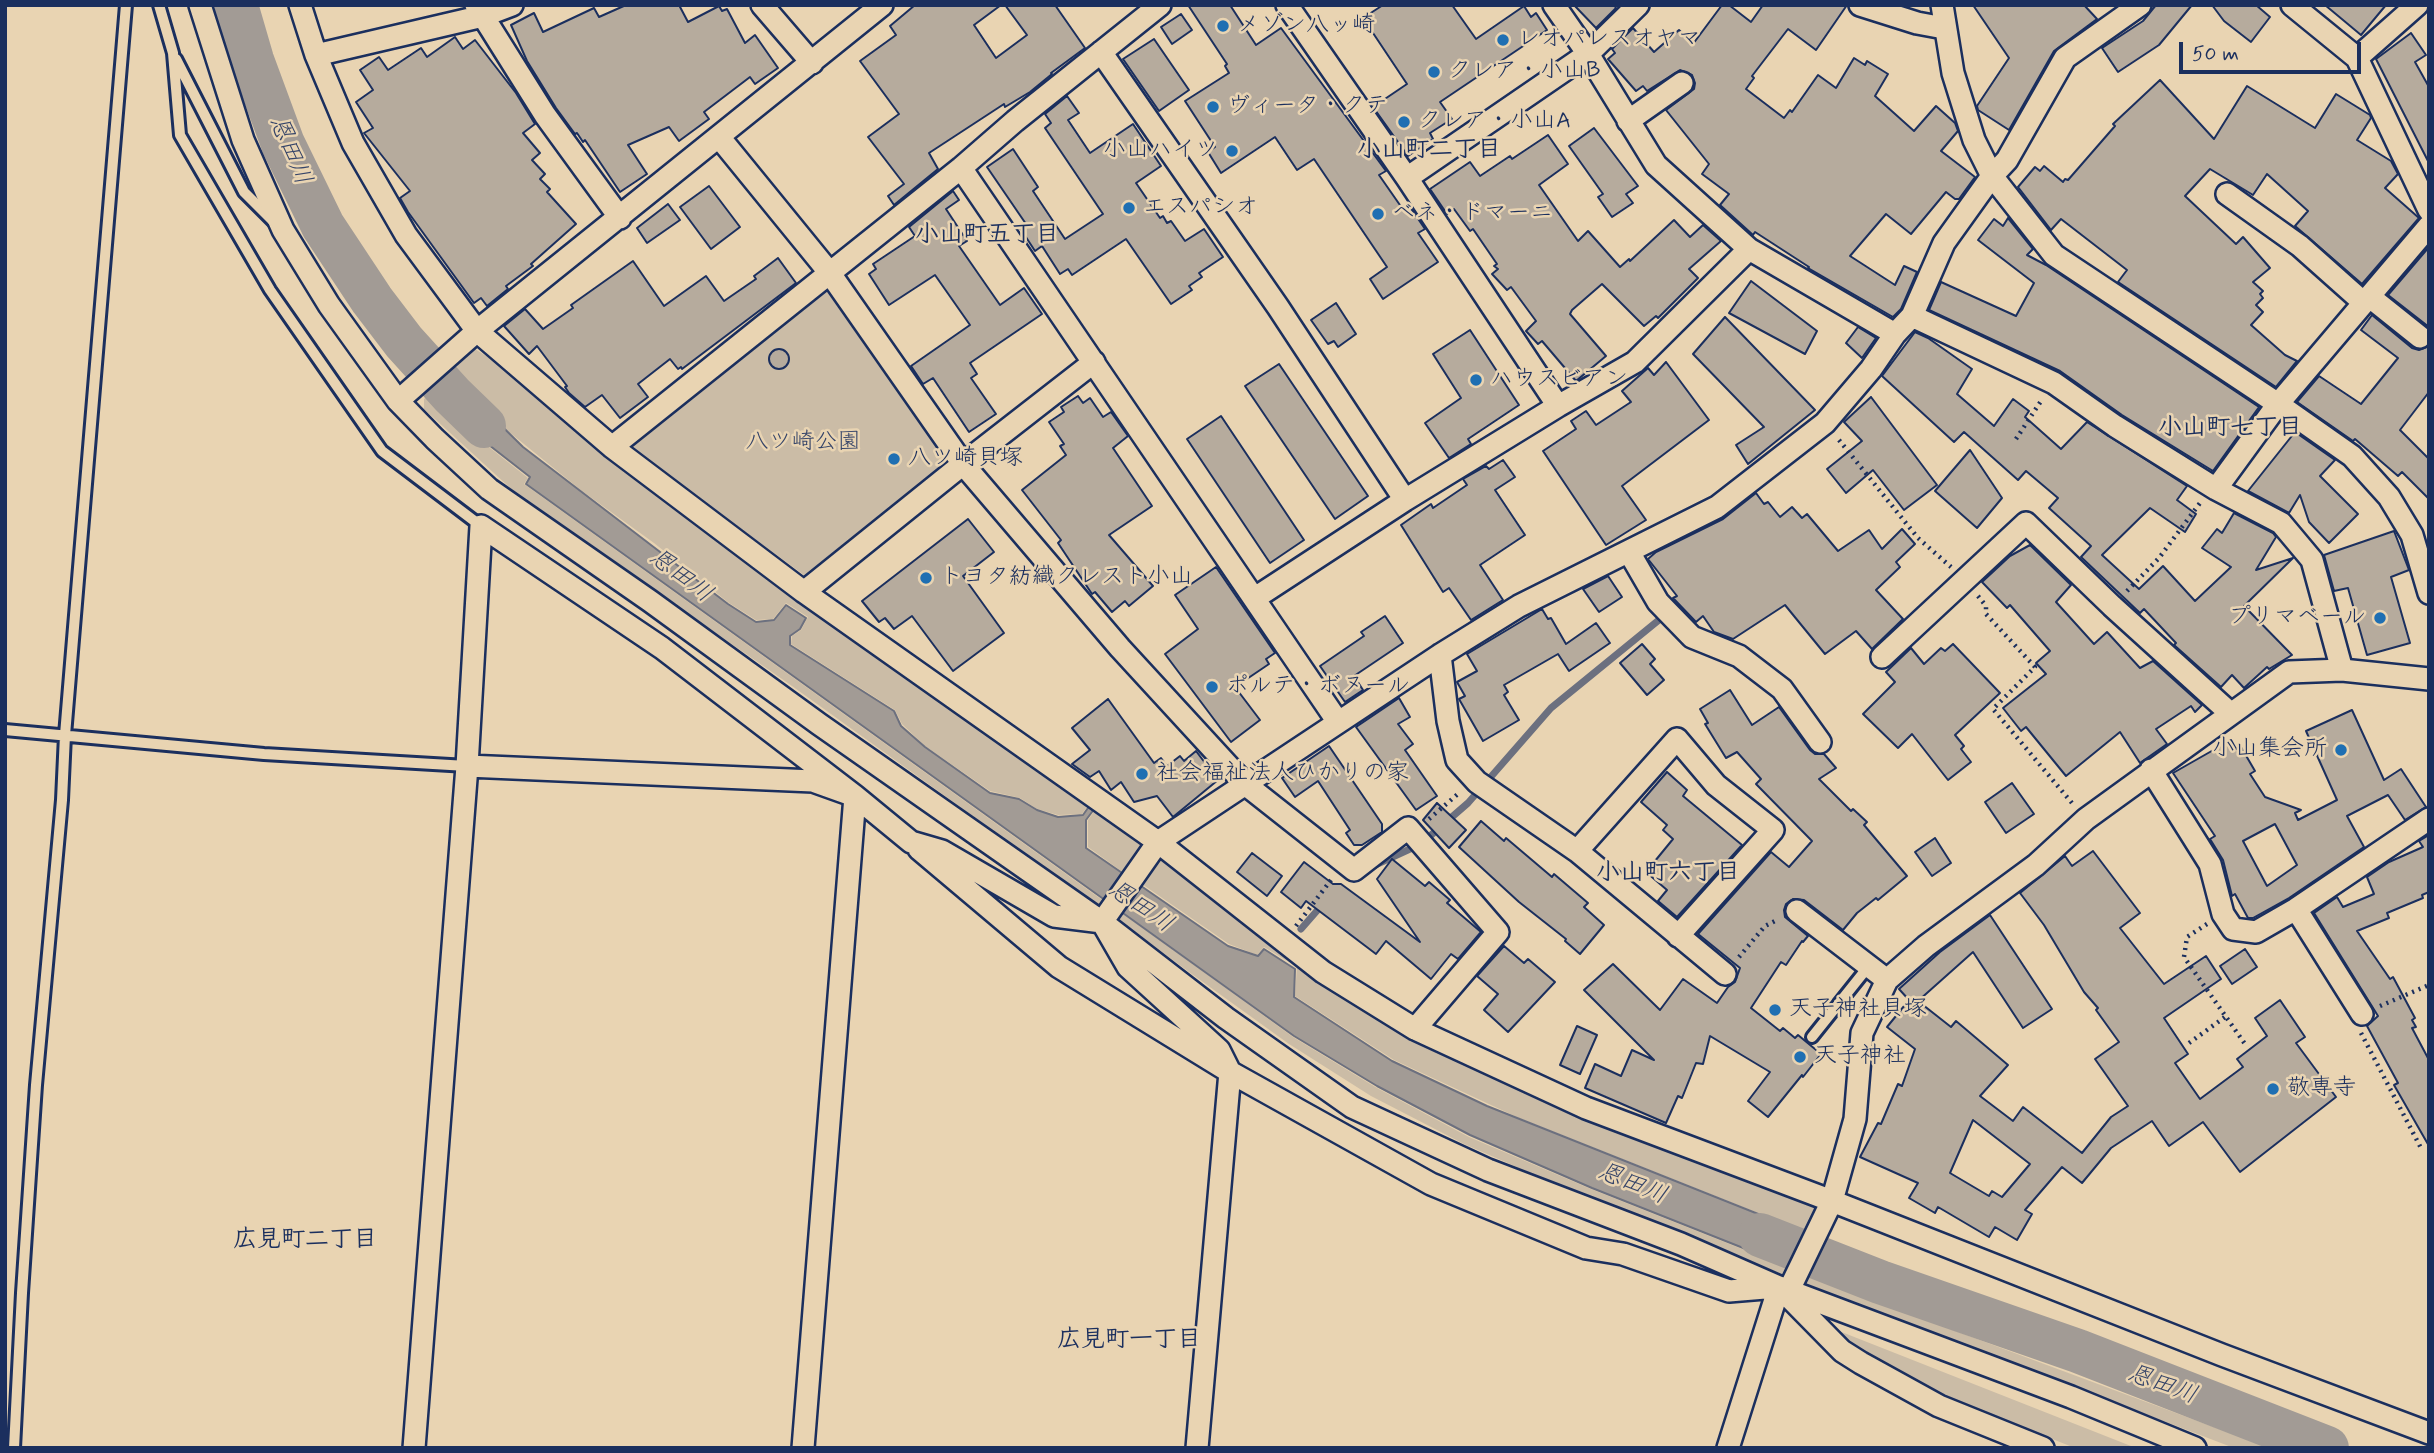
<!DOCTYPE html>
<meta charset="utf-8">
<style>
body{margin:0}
#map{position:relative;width:2434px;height:1453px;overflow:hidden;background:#e9d4b2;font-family:Mynerve,sans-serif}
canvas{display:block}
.frame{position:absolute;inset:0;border:7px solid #1b2f5e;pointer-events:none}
.scale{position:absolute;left:2179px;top:42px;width:182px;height:32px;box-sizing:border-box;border:4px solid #1b2f5e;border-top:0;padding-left:9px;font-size:21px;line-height:24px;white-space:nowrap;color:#1b2f5e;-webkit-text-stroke:5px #e9d4b2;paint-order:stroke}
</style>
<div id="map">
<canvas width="2434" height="1453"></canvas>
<div class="frame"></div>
<div class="scale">50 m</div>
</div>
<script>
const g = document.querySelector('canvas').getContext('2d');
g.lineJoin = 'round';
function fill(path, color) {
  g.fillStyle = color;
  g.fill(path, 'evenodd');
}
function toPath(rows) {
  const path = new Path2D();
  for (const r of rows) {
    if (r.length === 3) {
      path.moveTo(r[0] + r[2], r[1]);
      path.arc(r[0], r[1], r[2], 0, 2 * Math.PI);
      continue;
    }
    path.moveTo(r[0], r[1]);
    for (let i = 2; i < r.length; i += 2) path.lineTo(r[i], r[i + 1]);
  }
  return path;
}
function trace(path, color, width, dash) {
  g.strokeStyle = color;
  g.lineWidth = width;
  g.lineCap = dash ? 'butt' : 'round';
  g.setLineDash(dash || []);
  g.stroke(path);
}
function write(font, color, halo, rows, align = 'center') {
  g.font = font + ' Mynerve,"Klee One",sans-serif';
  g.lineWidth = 5;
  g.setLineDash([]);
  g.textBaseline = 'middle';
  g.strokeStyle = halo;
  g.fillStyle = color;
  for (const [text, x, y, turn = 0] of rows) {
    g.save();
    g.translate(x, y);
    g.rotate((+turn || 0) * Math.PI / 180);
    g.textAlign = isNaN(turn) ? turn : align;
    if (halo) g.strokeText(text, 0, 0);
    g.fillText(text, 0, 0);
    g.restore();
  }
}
const green = toPath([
 [826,290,947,463,804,575,631,448],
 [475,349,491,359,604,453,724,546,1089,804,1082,814,1058,815,1037,809,1020,798,990,791,925,746,902,724,895,710,791,644,792,636,801,630,808,617,786,603,773,619,756,620,729,603,654,543,582,491,498,423,450,373],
 [431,393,480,440,528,478,524,484,1105,902,1101,908,792,686,519,496,424,409,424,399],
 [1096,809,1144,845,1124,873,1088,847,1088,820],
 [1159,854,1360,1003,1820,1204,1806,1232,1519,1118,1394,1060,1295,996,1297,967,1264,947,1257,955,1229,944,1139,882],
 [1120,911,1293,1037,1377,1088,1469,1137,1591,1189,1790,1268,1787,1276,1588,1198,1464,1144,1371,1096,1289,1044,1189,972,1115,917],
 [1805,1275,2270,1448,2234,1448,1801,1282],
 [1801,1316,2136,1448,2075,1448,1956,1401]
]);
const water = toPath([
 [449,374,523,447,728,604,756,622,774,620,786,605,806,618,800,629,790,636,790,645,894,711,901,726,925,747,990,793,1019,799,1037,810,1058,817,1083,815,1090,805,1095,808,1086,820,1086,848,1228,946,1258,956,1264,949,1295,969,1294,997,1392,1061,1487,1106,1806,1233,1791,1267,1592,1188,1470,1135,1377,1086,1294,1036,526,484,530,477,480,438,432,392,449,374]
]);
const stream = toPath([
 [1373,866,1410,849,1430,836,1468,803,1551,708,1665,615],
 [1301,929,1322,905]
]);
const river = toPath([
 [236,5,252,60,283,144,323,226,372,300,404,342,452,395,484,426],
 [1760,1235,1880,1282,2078,1351,2327,1448]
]);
const building = toPath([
 [626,5,679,5,688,22,719,6,722,11,727,9,745,43,755,35,778,68,755,84,750,77,704,112,709,119,679,141,669,127,628,145,647,174,620,192,585,140,583,142,577,133,575,134,556,108,527,61,511,25,534,13,543,32,594,8,599,17,626,5],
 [915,5,1001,5,974,25,996,58,1027,35,1005,5,1055,5,1085,48,1051,73,1052,74,1030,92,1005,107,1004,104,929,153,938,169,894,205,888,196,904,184,868,137,899,114,860,61,896,35,890,26,915,5],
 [1188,5,1230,5,1256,45,1281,28,1386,171,1379,175,1402,208,1408,204,1425,229,1418,233,1438,262,1383,299,1370,279,1387,267,1314,159,1297,170,1275,137,1221,173,1208,152,1215,147,1185,101,1229,73,1225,66,1227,64,1188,5],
 [1383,5,1452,5,1476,39,1524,6,1531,17,1536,13,1547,30,1440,102,1452,119,1430,133,1433,139,1408,156,1373,107,1407,84,1363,18,1383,5],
 [1574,5,1614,5,1616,8,1596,28,1574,5],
 [1722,5,1729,5,1751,22,1763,5,1847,5,1816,50,1788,29,1752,76,1754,78,1746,89,1784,118,1790,110,1792,112,1818,75,1836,88,1854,58,1865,65,1867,61,1888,74,1875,96,1914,131,1936,106,1955,123,1958,131,1941,151,1975,177,1959,199,1955,199,1946,192,1911,234,1886,214,1850,256,1895,285,1904,266,1917,272,1901,309,1893,317,1808,268,1809,267,1755,232,1753,235,1720,205,1729,194,1702,174,1709,164,1666,110,1694,89,1695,83,1692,75,1680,70,1647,91,1643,86,1636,91,1608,59,1615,53,1612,49,1633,28,1654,52,1679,30,1693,44,1722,5],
 [1973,5,2084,5,2097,19,2054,51,2009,130,1978,110,1977,106,2009,58,1973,5],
 [2156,5,2192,5,2159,45,2118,72,2102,48,2143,21,2156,5],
 [2212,5,2256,5,2270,17,2251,42,2224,21,2212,5],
 [2325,5,2386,5,2361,35,2325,5],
 [1181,14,1192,30,1172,44,1161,27,1181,14],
 [2411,33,2426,55,2415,62,2429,87,2429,163,2376,59,2411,33],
 [455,37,463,49,475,40,516,93,535,124,523,133,540,153,532,160,545,174,540,179,550,189,547,192,576,224,531,264,533,266,506,286,508,289,487,306,481,298,474,303,408,212,400,198,410,191,364,133,373,128,356,102,373,90,360,70,379,57,388,70,421,48,427,57,455,37],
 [1154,39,1189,90,1159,111,1123,59,1154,39],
 [2160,80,2214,139,2247,86,2315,128,2336,94,2370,115,2371,118,2357,140,2391,161,2398,174,2385,188,2419,218,2362,284,2295,226,2308,211,2267,174,2253,195,2210,169,2185,196,2236,244,2243,237,2270,268,2253,282,2263,291,2260,294,2263,298,2256,305,2263,312,2251,325,2285,355,2297,361,2276,387,2118,282,2127,270,2061,219,2051,230,2018,187,2035,167,2040,171,2044,166,2063,182,2065,179,2068,180,2115,126,2113,124,2160,80],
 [1067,96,1079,113,1068,120,1090,153,1133,124,1161,166,1136,183,1160,218,1163,216,1167,223,1171,221,1185,241,1204,229,1223,257,1199,273,1202,277,1189,286,1192,290,1171,304,1126,239,1072,275,1068,269,1060,274,1042,246,1035,251,1020,228,1026,224,987,167,1013,149,1038,187,1033,191,1065,239,1103,214,1045,128,1051,123,1045,114,1067,96],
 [1594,128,1638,186,1626,194,1633,203,1612,217,1598,197,1603,194,1569,146,1594,128],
 [1548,135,1568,164,1539,185,1578,241,1588,231,1620,267,1629,259,1630,261,1674,220,1690,237,1703,225,1721,241,1689,269,1698,278,1658,318,1656,316,1644,326,1602,284,1572,310,1570,314,1606,356,1576,381,1542,341,1538,344,1526,331,1536,321,1511,287,1507,290,1492,274,1498,269,1494,266,1497,264,1473,229,1470,231,1454,209,1447,214,1430,189,1470,162,1480,176,1510,156,1512,159,1548,135],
 [709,186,740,227,711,249,680,207,709,186],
 [953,191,959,200,946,209,967,241,959,246,1000,305,1024,288,1042,314,970,363,977,374,971,378,996,414,969,432,933,378,923,384,911,366,970,325,935,275,889,305,869,274,876,269,873,264,915,236,909,227,953,191],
 [668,204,680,220,647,243,637,228,668,204],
 [2008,218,2033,249,2027,255,2046,265,2259,407,2213,471,2122,415,2060,371,1929,310,1941,282,2016,316,2034,283,1978,240,1994,219,2003,226,2008,218],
 [2429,247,2429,327,2388,295,2429,247],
 [778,258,796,283,682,369,681,367,678,369,670,359,638,384,648,397,620,418,602,395,585,407,569,393,565,387,567,386,537,346,529,354,504,326,525,309,543,329,573,308,571,305,633,261,664,306,706,276,724,301,756,279,754,276,778,258],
 [1751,281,1817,331,1805,354,1729,313,1751,281],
 [1336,303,1356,334,1338,347,1334,341,1328,344,1311,320,1336,303],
 [2372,315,2412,348,2419,350,2429,346,2429,392,2400,430,2429,459,2429,499,2402,472,2398,476,2355,439,2353,441,2297,402,2319,376,2361,404,2398,358,2361,330,2372,315],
 [1725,317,1815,410,1748,464,1736,445,1764,427,1693,354,1725,317],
 [1858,327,1876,338,1862,358,1846,343,1858,327],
 [1470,330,1519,405,1468,439,1471,444,1449,458,1425,423,1461,398,1433,354,1470,330],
 [1915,332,1928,338,1972,369,1957,394,1994,426,2013,399,2029,411,2025,417,2061,449,2087,422,2187,486,2177,500,2196,514,2185,532,2150,508,2102,555,2139,589,2163,566,2195,601,2231,567,2202,548,2217,529,2222,533,2234,513,2273,533,2276,537,2256,570,2293,558,2244,606,2292,655,2269,669,2267,667,2244,688,2232,675,2221,687,2174,645,2176,643,2144,609,2140,613,2081,557,2091,546,2049,508,2058,498,2026,471,2018,480,1964,432,1954,442,1882,376,1915,332],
 [779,359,10],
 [1666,362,1709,420,1622,486,1646,520,1606,545,1543,451,1576,429,1571,421,1586,411,1596,425,1631,402,1622,391,1648,368,1654,375,1666,362],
 [1279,364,1368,496,1335,519,1245,386,1279,364],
 [1078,396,1083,403,1090,398,1103,417,1111,412,1128,436,1113,448,1152,506,1109,535,1153,586,1129,606,1125,601,1112,612,1095,592,1092,594,1058,543,1061,540,1022,490,1066,455,1060,446,1064,444,1049,422,1064,412,1061,407,1078,396],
 [1871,397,1937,485,1904,510,1873,470,1846,493,1827,469,1862,441,1844,422,1871,397],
 [1221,416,1304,540,1270,563,1187,439,1221,416],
 [2295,432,2335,460,2320,476,2358,514,2329,543,2309,522,2300,495,2289,513,2248,491,2295,432],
 [1970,450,2002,498,1977,528,1935,491,1970,450],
 [1503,460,1515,477,1495,490,1525,535,1480,565,1503,600,1471,620,1449,588,1443,592,1401,525,1431,504,1433,508,1467,485,1463,479,1486,466,1489,469,1503,460],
 [1756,493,1764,504,1768,502,1780,517,1792,507,1802,518,1807,514,1838,551,1869,530,1882,549,1902,529,1915,544,1896,562,1900,567,1876,590,1903,619,1872,649,1856,631,1825,654,1785,605,1733,639,1714,632,1703,616,1696,622,1673,598,1677,596,1648,559,1656,552,1723,519,1756,493],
 [968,519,994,552,963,576,1004,633,953,671,912,616,894,629,885,618,879,622,862,601,968,519],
 [2394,531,2409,570,2391,577,2410,643,2367,655,2348,588,2334,591,2324,555,2394,531],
 [2030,545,2071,585,2056,602,2094,644,2107,632,2140,668,2153,661,2202,705,2195,712,2191,706,2156,729,2167,744,2140,763,2120,732,2066,776,2026,727,2021,731,2003,708,2046,674,2036,663,2050,651,2010,605,2007,608,1982,582,2010,556,2030,545],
 [1216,567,1275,653,1266,659,1269,664,1235,687,1260,720,1231,742,1165,654,1198,629,1175,595,1216,567],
 [1608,576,1622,597,1599,612,1583,589,1608,576],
 [1542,609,1548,619,1551,618,1566,644,1596,623,1610,643,1569,671,1558,654,1504,685,1508,692,1504,695,1519,720,1483,741,1459,699,1465,696,1457,682,1477,671,1467,654,1542,609],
 [1385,616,1403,643,1354,676,1363,690,1345,702,1320,666,1364,636,1361,632,1385,616],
 [1642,644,1655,659,1650,664,1664,680,1647,695,1620,663,1642,644],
 [1953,644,2000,693,1955,735,1964,746,1961,749,1971,762,1948,780,1912,734,1898,748,1863,714,1895,682,1886,672,1911,648,1924,664,1941,648,1945,651,1953,644],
 [1730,690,1752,725,1779,707,1810,750,1815,754,1824,754,1836,768,1819,779,1851,811,1853,809,1867,822,1864,825,1907,876,1878,900,1876,898,1857,913,1843,930,1804,900,1793,899,1786,904,1784,910,1785,917,1808,936,1803,942,1802,941,1786,965,1781,962,1751,1008,1780,1031,1783,1028,1795,1038,1798,1035,1821,1054,1803,1077,1802,1075,1768,1117,1748,1101,1770,1072,1710,1036,1703,1064,1696,1063,1682,1098,1678,1096,1666,1123,1585,1088,1595,1064,1621,1076,1632,1050,1654,1060,1584,990,1613,964,1660,1010,1683,979,1717,1003,1728,987,1735,982,1740,968,1698,934,1771,852,1789,867,1812,841,1756,784,1761,779,1737,752,1726,758,1705,724,1708,723,1700,709,1730,690],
 [1399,698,1410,717,1398,724,1413,744,1405,750,1437,796,1416,810,1356,727,1399,698],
 [1108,699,1154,763,1161,758,1167,766,1180,756,1184,761,1196,751,1218,780,1173,817,1157,796,1134,802,1121,782,1111,790,1099,771,1090,777,1072,764,1090,750,1072,728,1108,699],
 [2352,710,2384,780,2401,769,2426,807,2405,820,2388,795,2347,816,2364,847,2289,898,2253,918,2248,918,2235,894,2232,896,2223,860,2210,839,2215,836,2173,773,2231,740,2236,749,2241,747,2255,771,2250,774,2265,797,2301,810,2295,813,2298,820,2337,800,2306,731,2352,710],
 [2275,824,2297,865,2267,886,2243,841,2275,824],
 [1329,746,1382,824,1382,832,1362,845,1354,845,1346,833,1350,830,1318,781,1295,797,1282,778,1329,746],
 [1667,772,1687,790,1683,796,1742,845,1677,917,1658,901,1667,890,1646,872,1673,839,1663,830,1667,825,1641,802,1667,772],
 [2012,783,2034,814,2006,833,1985,802,2012,783],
 [1437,803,1466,830,1449,848,1423,820,1437,803],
 [1481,821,1504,841,1506,838,1552,877,1554,874,1588,903,1584,907,1604,925,1580,954,1565,941,1566,939,1519,902,1459,847,1481,821],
 [2429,835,2429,892,2422,895,2423,898,2387,913,2389,918,2357,931,2390,979,2393,977,2415,1018,2412,1020,2416,1027,2412,1028,2429,1060,2429,1146,2394,1085,2398,1083,2367,1026,2378,1016,2314,913,2337,897,2343,907,2374,894,2367,877,2389,862,2423,847,2419,841,2429,835],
 [1935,838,1951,863,1932,876,1915,852,1935,838],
 [2093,851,2140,913,2120,928,2164,984,2206,956,2221,979,2164,1018,2188,1054,2175,1063,2200,1099,2243,1067,2237,1059,2267,1036,2255,1018,2280,1000,2305,1037,2296,1043,2336,1097,2240,1172,2203,1122,2169,1146,2152,1121,2111,1148,2082,1183,2062,1167,2025,1210,2032,1214,2017,1240,1995,1227,1989,1237,1938,1207,1935,1213,1909,1198,1918,1183,1860,1157,1878,1123,1881,1124,1898,1084,1902,1086,1915,1049,1887,1027,1909,1000,1899,989,1940,952,1990,915,2052,1009,2023,1028,1973,952,1918,1001,1951,1027,1956,1021,2008,1065,1980,1096,2013,1121,2023,1107,2082,1153,2111,1117,2128,1106,2095,1059,2119,1042,2096,1010,2098,1008,2084,992,2044,925,2020,893,2065,856,2072,866,2093,851],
 [1973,1120,2030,1164,2002,1197,1992,1191,1989,1196,1950,1173,1973,1120],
 [1252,853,1282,876,1267,896,1237,872,1252,853],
 [1392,859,1425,886,1429,882,1450,900,1447,903,1481,932,1458,959,1451,954,1431,979,1386,941,1376,954,1306,901,1301,908,1281,892,1304,862,1333,884,1341,884,1420,942,1377,879,1392,859],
 [1504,946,1524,963,1528,959,1555,982,1508,1032,1484,1010,1498,994,1477,976,1504,946],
 [2245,949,2257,967,2232,984,2220,966,2245,949],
 [1577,1026,1597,1035,1580,1074,1560,1065,1577,1026]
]);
const path = toPath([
 [2016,439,2041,401],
 [1839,440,1918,538,1951,567],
 [2127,591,2159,558,2200,503],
 [1978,596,1986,606,1986,614,2035,667,1993,709,2072,803],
 [1429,819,1459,793],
 [2207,924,2187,937,2184,957,2245,1044],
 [1296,926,1331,880],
 [1739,957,1765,926,1777,920],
 [2380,1006,2429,985],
 [2361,1033,2422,1150],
 [2189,1043,2225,1017]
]);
const service = toPath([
 [159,5,173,53,180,135,270,290,382,451,481,526],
 [176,59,244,192,273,221],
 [5,730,264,754,467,766],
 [1812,1037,1868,967],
 [14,1448,22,1293,36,1085,62,800,65,735,126,5]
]);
const minor = toPath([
 [200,5,243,140,283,230,329,305,398,401,435,439,489,489,650,601,819,724,1102,922,1226,1018,1352,1107,1488,1170,1681,1244,1779,1287,2071,1397,2195,1448],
 [300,5,316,55,353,143,406,235,477,331,612,447,804,592,1158,842,1323,972,1415,1029,1586,1108,1832,1201,2222,1355,2429,1433],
 [476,5,545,115,620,218],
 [762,5,812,63],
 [1554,5,1588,54,1656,165,1749,249,1895,334,1912,316,1944,243,1992,176,1974,140,1953,73,1942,5],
 [1860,5,1917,23,1944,28],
 [2140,5,2065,58,2007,160,1992,176,2054,255,2278,404,2352,456,2389,497,2412,535,2429,593],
 [2292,5,2357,58,2417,5],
 [1101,52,1278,307,1405,500],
 [316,55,483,16,512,5],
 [2357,58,2429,210],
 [1628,121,1682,83],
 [719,137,829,272,963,464,1120,648,1245,784,1354,870,1408,828,1498,932,1415,1029],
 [961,168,1338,722],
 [1407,178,1588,54,1638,5],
 [2227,194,2300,246,2364,303],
 [2370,297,2420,337],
 [1912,316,2054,383,2115,426,2216,489,2281,523,2312,560,2342,670],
 [398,401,477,331,882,5],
 [1558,406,1635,362,1749,249],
 [612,447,961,168,1015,121,1160,5],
 [2216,489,2278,404,2429,226],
 [1629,552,1658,602,1692,637,1739,656,1782,689,1820,742],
 [804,592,963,464,1094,362],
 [1255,598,1405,500,1558,406,1407,178,1287,5],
 [1440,655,1448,721,1457,760,1477,782,1577,851,1725,974],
 [1882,657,2026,523,2112,606,2230,713],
 [467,766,813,781,855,796,911,842,942,851,1054,916,1102,922,1128,967,1219,1050,1230,1072,1197,1448],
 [2151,770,2210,864,2223,914,2233,929,2256,932,2296,909],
 [919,849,1059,967,1230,1072,1431,1184,1586,1248,1623,1254,1729,1291,1777,1287],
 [1577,851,1677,739,1716,785,1773,830,1678,936],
 [1797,911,1887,980],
 [1102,922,1158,842,1440,655,1519,606,1717,507,1825,423,1871,369,1895,334],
 [2362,1014,2296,909,2429,819],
 [1782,1290,1842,1351,1861,1363,1939,1406,2043,1448],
 [1789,1290,1832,1201,1855,1119,1862,1033,1887,980,1926,946,2036,865,2086,819,2289,672,2342,670,2429,679],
 [414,1448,467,766,481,526,662,648,855,796,803,1448],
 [1728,1448,1779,1287]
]);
const markers = [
 [1223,26,7,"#1f6fb2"],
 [1503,40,7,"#1f6fb2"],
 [1434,72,7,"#1f6fb2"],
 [1213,107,7,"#1f6fb2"],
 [1404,122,7,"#1f6fb2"],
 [1232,151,7,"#1f6fb2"],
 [1129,208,7,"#1f6fb2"],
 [1378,214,7,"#1f6fb2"],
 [1476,380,7,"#1f6fb2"],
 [894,459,7,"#1f6fb2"],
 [926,578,7,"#1f6fb2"],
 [2380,618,7,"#1f6fb2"],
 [1212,687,7,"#1f6fb2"],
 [2341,750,7,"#1f6fb2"],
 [1142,774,7,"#1f6fb2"],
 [1775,1010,7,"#1f6fb2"],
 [1800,1057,7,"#1f6fb2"],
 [2273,1089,7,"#1f6fb2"]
];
const poiNames = [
 ["メゾン八ッ崎",1237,26],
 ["レオパレスオヤマ",1517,40],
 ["クレア・小山B",1448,72],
 ["ヴィータ・クテ",1227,107],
 ["クレア・小山A",1418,122],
 ["小山ハイツ",1218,151,"right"],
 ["エスパシオ",1143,208],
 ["ベネ・ドマーニ",1392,214],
 ["ハウスビアン",1490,380],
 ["八ツ崎貝塚",908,459],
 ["トヨタ紡織クレスト小山",940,578],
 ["プリマベール",2366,618,"right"],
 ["ポルテ・ボヌール",1226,687],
 ["小山集会所",2327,750,"right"],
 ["社会福祉法人ひかりの家",1156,774],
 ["天子神社貝塚",1789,1010],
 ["天子神社",1814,1057],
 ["敬専寺",2287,1089]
];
const parkNames = [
 ["八ツ崎公園",803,443]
];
const waterNames = [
 ["恩田川",289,151,67],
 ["恩田川",680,577,37],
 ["恩田川",1140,908,34],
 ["恩田川",1632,1185,22],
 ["恩田川",2162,1386,20]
];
const neighbourhoodNames = [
 ["小山町二丁目",1429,151],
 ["小山町五丁目",987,236],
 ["小山町七丁目",2230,429],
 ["小山町六丁目",1668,874],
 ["広見町二丁目",305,1241],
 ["広見町一丁目",1129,1341]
];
fill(green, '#cbbca6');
fill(water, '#a29b95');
trace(water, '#6c707f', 2);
trace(stream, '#6c707f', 7);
trace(river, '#a29b95', 44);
fill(building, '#b6ab9d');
trace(building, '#1b2f5e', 2);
trace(service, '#1b2f5e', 16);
trace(minor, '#1b2f5e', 26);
trace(path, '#1b2f5e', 4.5, [2, 5]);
trace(service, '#e9d4b2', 10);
trace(minor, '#e9d4b2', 21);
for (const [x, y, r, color] of markers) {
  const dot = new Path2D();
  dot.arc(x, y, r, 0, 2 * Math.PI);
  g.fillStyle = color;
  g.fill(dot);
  trace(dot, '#e9d4b2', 2.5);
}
write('23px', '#1b2f5e', '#e9d4b2', poiNames, 'left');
write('23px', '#354469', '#e9d4b2', parkNames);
write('italic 24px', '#364569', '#e9d4b2', waterNames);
write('bold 24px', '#1b2f5e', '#e9d4b2', neighbourhoodNames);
</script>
